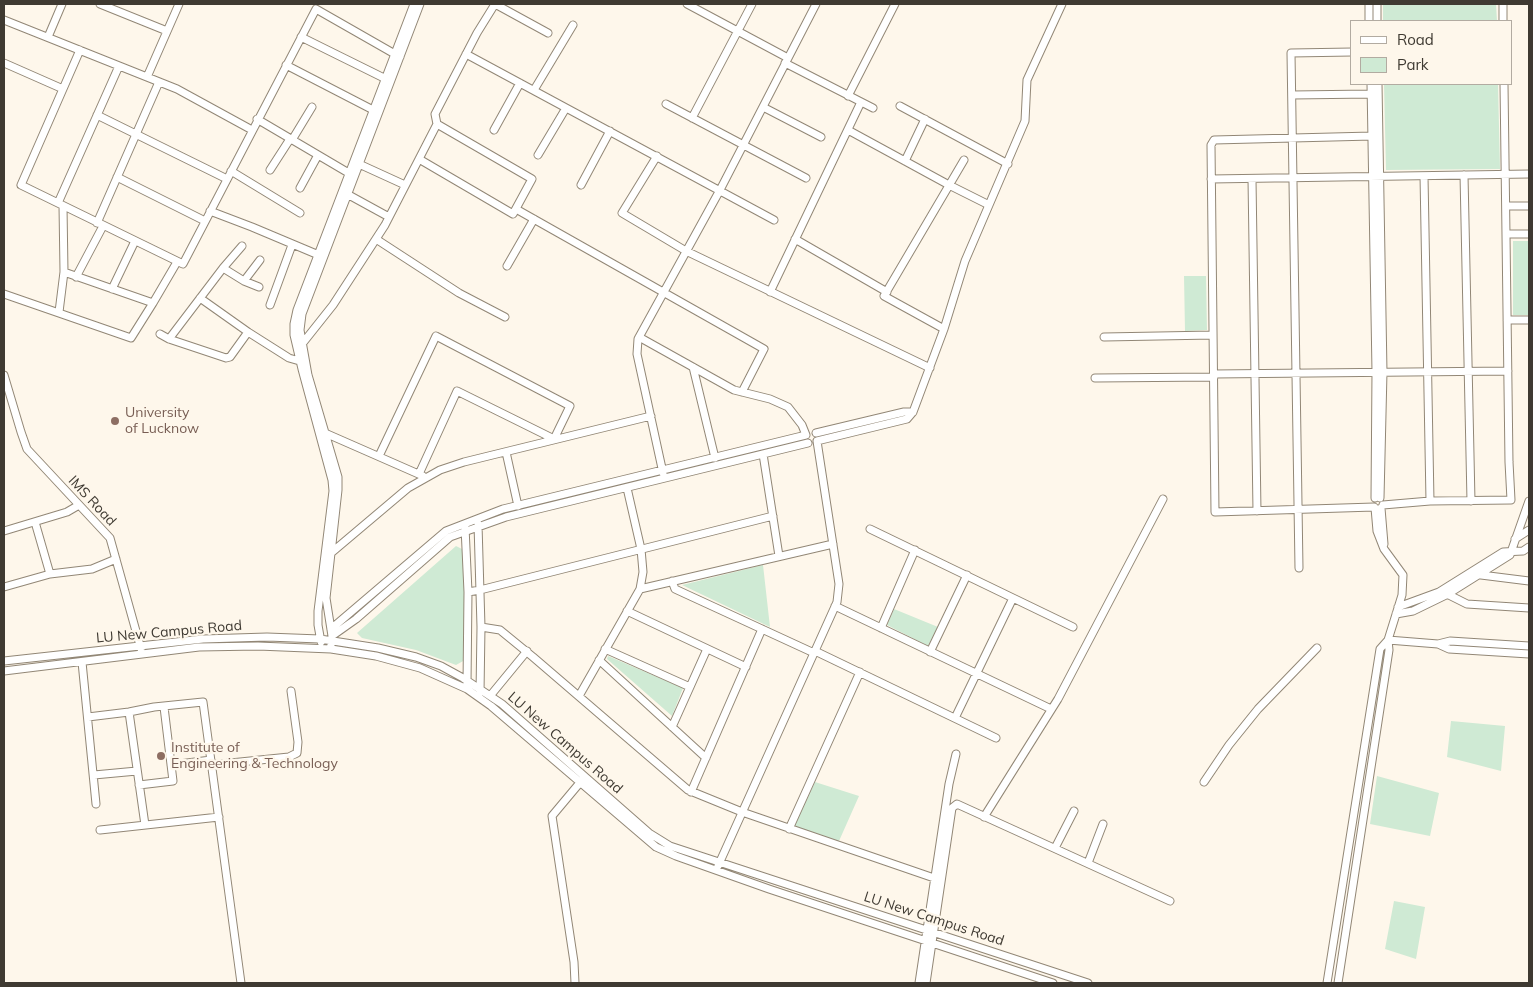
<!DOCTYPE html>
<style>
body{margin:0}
#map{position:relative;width:1533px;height:987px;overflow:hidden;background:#fef7eb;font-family:Mulish,sans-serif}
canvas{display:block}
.frame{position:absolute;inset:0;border:5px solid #3f3a32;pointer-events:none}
.legend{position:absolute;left:1350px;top:20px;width:162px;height:65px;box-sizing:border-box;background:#fef7eb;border:1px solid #b2aba1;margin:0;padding:6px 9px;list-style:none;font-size:15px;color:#3f3a32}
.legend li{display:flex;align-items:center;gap:10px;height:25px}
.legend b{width:25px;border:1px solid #b2aba1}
</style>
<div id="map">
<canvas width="1533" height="987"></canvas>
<div class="frame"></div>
<ul class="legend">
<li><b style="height:6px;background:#fff"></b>Road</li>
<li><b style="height:14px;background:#cfead4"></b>Park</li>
</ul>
</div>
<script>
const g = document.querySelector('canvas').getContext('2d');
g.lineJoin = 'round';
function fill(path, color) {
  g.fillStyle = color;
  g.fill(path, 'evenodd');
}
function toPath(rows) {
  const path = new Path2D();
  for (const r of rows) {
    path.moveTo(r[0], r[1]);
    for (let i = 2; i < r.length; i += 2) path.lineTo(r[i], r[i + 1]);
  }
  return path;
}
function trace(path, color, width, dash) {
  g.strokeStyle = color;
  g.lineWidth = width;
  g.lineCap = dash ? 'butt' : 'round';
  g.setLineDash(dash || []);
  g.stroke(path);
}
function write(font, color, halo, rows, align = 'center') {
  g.font = font + ' Mulish,sans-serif';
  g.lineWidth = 4.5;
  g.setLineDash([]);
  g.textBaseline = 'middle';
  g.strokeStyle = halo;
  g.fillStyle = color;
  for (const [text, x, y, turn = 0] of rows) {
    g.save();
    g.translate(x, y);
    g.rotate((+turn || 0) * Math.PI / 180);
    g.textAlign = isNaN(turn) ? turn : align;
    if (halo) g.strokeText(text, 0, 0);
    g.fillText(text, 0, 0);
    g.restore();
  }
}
const green = toPath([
 [1496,4,1497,21,1383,21,1383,5],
 [1384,84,1498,84,1500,169,1386,170],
 [1513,241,1529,241,1529,315,1513,315],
 [1184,276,1206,276,1207,330,1185,331],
 [456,546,464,550,465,660,456,665,416,650,362,638,357,633],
 [763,565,770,627,682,585],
 [894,609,938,627,928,646,887,625],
 [608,656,683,688,672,716,607,659],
 [1451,721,1505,726,1501,771,1447,757],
 [1377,776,1439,793,1430,836,1370,824],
 [815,782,859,796,839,841,794,827],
 [1394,901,1425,907,1416,959,1385,949]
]);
const minor = toPath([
 [100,4,167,31],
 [495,4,548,33],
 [687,4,788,58],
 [1369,4,1369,21],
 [1377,4,1377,21],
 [1503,4,1503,21],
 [4,20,177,89,252,130],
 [48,37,62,4],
 [301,37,388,80],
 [80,50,21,185,183,264,316,9,400,57],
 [466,54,774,220],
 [4,63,63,89],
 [785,63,873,108],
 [286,65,377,112],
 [147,77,179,4],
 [1371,84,1376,372,1375,498],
 [1378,84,1383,372,1380,498],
 [534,90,573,25],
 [1292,95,1371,94],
 [848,96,895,4],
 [666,104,806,178],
 [900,106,1008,164],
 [763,107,821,137],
 [97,115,227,179],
 [692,118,752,4],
 [257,119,352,175],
 [494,130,520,83],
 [848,130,949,185,989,205],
 [1372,136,1214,140,1211,145,1215,512,1374,507],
 [292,140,312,107],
 [538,155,566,108],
 [657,156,622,213,686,251,930,368],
 [419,159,513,214,532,179,437,124],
 [905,161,925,119],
 [359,164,405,185],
 [270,170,290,139],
 [231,171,300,213],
 [1464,175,1471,501],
 [1424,176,1430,501],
 [117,177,205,221],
 [1211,179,1529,174],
 [1252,179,1257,511],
 [581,185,610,131],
 [300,188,318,155],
 [347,194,389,217],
 [58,203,119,66],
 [1506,206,1529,206],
 [516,209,764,349,742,392],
 [210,211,252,227,321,256],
 [97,223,159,82],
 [1506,234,1529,234],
 [376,239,459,293,505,317],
 [795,239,887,292],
 [507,266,534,219],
 [223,268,244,281,259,287],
 [64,272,153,303,177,262],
 [76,277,103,226],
 [244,281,260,260],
 [112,289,135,241],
 [770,292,861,102],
 [4,294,131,338,153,303],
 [200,298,248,332,289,358,303,362],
 [270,305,292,245],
 [59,312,64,272,63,206],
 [1507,320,1529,320],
 [944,329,884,296,964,160],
 [160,334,169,339,226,358,230,357,248,332],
 [1104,337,1213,335],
 [169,339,223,268,242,246],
 [302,344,333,305,385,225,437,124,435,114,477,33,495,4],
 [693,367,715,458],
 [1214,374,1508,371],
 [4,375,21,432,27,449,110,538,141,649],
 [1095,378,1214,377],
 [325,433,423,476],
 [816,433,904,412,913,412],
 [506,452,518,506],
 [763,454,779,556],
 [379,456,436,336,570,406,554,439,457,391,419,474],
 [663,473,637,354,638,339,720,190,816,4],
 [1383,505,1430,501,1511,500,1509,462,1504,84],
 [1381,508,1384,544],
 [478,524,481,627,480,693],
 [465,527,468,592,467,684],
 [870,529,1073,627],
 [4,531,67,512,79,505],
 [1515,539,1529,530],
 [331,553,408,488,440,470,464,462,651,416],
 [1299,568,1291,53,1352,52],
 [50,574,92,569,116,559],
 [1481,575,1529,581],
 [672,581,675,589,814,653],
 [4,587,50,574,35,522],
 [640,589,833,544],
 [468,592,480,590,773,516],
 [1445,593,1467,604,1529,608],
 [835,606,1051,709],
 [1398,607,1439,592,1503,552,1523,551,1529,547],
 [627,611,746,667],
 [1396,614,1413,611,1448,594,1510,555,1529,501],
 [481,627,500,630,533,657,688,790,742,812,934,878],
 [881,628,915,550],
 [331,629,446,531,503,509,806,435,802,425,788,407,770,399,734,390,639,337],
 [332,636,356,619,450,537,506,517,808,443],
 [1388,640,1438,644,1449,649,1529,654],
 [321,642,318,625,318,611,333,491,332,480,302,369,294,335,294,324,297,310,414,4],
 [1438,644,1450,641,1529,646],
 [331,645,332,636,326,598,338,490,338,477,308,375,300,330,302,314,420,4],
 [605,649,690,687],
 [815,651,996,738],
 [930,652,967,575],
 [599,660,706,758],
 [4,661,203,639,267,637,320,639,378,648,416,657,441,666,463,678,502,704,649,833,670,846,1088,983],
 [82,662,96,804],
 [4,671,199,647,258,646,331,649,376,656,420,668,467,689,491,706,656,847,676,856,769,889,1053,983],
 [490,696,527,651],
 [579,696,640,589,643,572,641,549,627,488],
 [129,712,145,825],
 [88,717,129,712,154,707,203,702,241,983],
 [955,718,1013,598],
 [672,727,707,649],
 [171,765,211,760],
 [211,765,289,757,297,753,298,742,291,691],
 [94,775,137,771],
 [1204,782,1229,745,1258,709,1317,648],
 [139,785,173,781,164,707],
 [691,792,762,629],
 [984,817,1058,699,1163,499],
 [789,829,860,672],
 [100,830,219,817],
 [1055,848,1074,811],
 [1088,863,1103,824],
 [718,866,837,602,839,584,817,441,907,419,913,412,944,329,965,261,1025,121,1027,80,1062,4],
 [575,983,574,962,552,816,583,779],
 [919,983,949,784,956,754],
 [926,983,952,808,957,804,1170,901],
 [1327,983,1380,649,1388,640,1402,595,1403,575,1384,549,1377,531,1375,508],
 [1338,983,1389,650,1388,640]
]);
const markers = [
 [115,421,5,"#8d6e63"],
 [161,756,5,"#8d6e63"]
];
const educationNames = [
 ["University",125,413],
 ["of Lucknow",125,429],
 ["Institute of",171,748],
 ["Engineering & Technology",171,764]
];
const streetNames = [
 ["IMS Road",92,501,47],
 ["LU New Campus Road",169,632,-5],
 ["LU New Campus Road",565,743,41],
 ["LU New Campus Road",934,919,18]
];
fill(green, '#cfead4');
trace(minor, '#928776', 9);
trace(minor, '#fff', 7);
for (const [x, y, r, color] of markers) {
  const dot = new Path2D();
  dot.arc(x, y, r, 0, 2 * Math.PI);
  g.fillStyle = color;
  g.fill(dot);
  trace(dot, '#fef7eb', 2);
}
write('14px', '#785e54', '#fef7eb', educationNames, 'left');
write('14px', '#3f3a32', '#fef7eb', streetNames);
</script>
